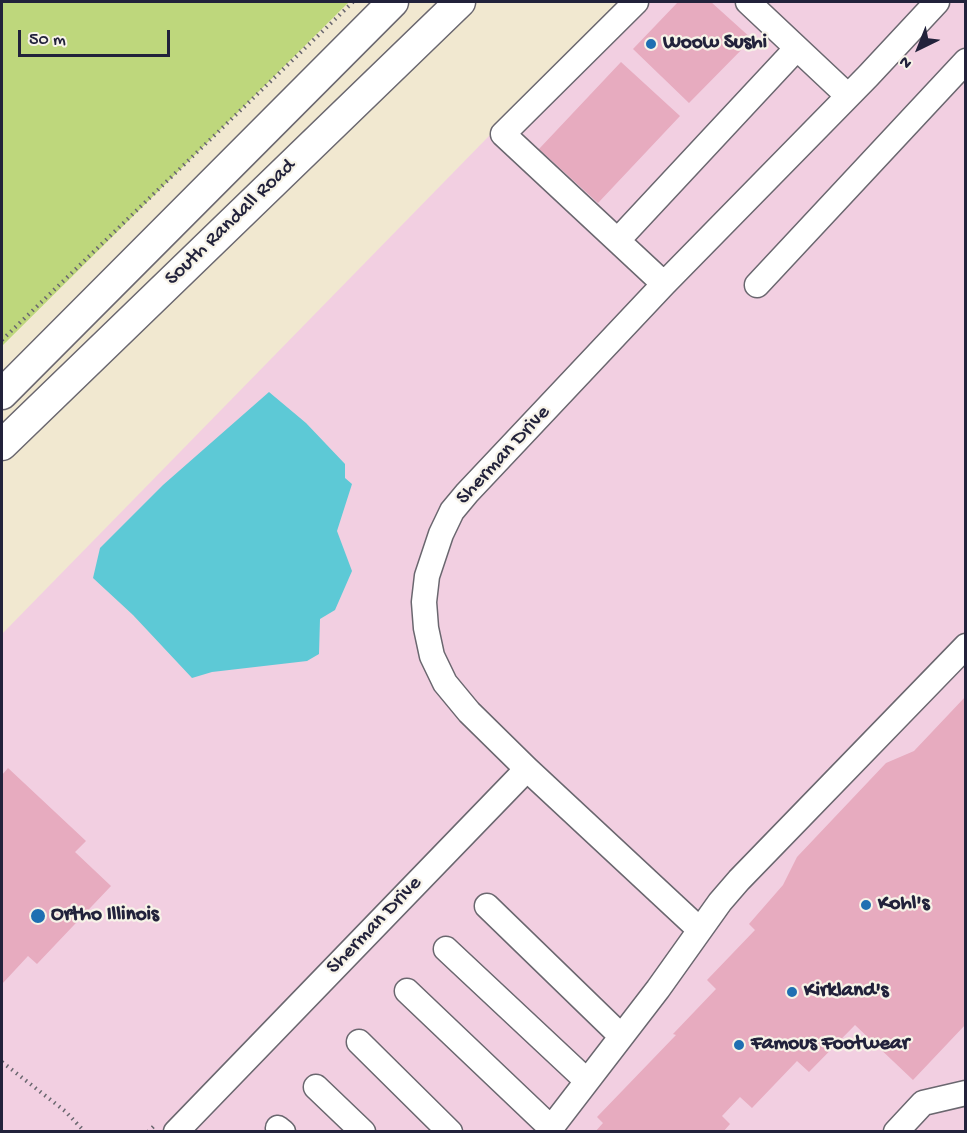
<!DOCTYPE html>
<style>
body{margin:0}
#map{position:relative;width:967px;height:1133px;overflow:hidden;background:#f1e8d0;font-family:"Gochi Hand",sans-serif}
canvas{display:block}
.frame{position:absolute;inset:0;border:3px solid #22223b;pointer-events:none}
.north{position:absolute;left:889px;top:18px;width:60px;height:60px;-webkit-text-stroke:4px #f7f3e8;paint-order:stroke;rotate:223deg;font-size:16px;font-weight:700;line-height:24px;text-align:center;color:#22223b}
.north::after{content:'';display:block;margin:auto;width:21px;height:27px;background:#22223b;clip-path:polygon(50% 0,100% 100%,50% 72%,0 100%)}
.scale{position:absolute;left:18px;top:30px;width:152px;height:27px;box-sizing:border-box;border:3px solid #22223b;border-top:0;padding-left:8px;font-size:18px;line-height:21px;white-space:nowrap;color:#22223b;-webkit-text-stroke:4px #f7f3e8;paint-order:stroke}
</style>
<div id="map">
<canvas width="967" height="1133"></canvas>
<div class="frame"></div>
<div class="north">N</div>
<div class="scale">50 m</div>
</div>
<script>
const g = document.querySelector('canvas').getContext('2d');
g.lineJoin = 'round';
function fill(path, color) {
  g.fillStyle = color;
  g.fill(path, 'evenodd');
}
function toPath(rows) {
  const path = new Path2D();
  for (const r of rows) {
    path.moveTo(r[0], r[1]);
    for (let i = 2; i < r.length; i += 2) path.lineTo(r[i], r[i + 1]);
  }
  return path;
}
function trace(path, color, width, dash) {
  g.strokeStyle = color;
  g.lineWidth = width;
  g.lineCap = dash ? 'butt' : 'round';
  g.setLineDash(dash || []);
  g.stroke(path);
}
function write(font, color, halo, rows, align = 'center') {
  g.font = font + ' "Gochi Hand",sans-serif';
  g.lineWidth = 4.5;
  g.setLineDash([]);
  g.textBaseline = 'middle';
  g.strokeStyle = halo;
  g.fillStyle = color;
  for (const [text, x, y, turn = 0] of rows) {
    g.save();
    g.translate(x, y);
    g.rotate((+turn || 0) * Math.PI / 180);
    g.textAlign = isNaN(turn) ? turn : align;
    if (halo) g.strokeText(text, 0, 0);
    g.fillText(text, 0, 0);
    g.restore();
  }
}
const built = toPath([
 [620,2,965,2,965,1131,2,1132,2,634]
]);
const green = toPath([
 [2,2,349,2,2,346]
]);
const water = toPath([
 [269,392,306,423,345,464,345,478,352,484,337,531,352,571,335,610,320,619,319,654,307,661,212,672,192,678,133,615,93,578,100,548,163,485]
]);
const building = toPath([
 [678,2,711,2,752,39,689,103,633,49],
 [621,62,680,116,598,203,539,149],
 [966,696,966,1024,913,1080,855,1025,809,1072,797,1061,752,1108,740,1097,722,1116,730,1124,723,1132,595,1132,603,1123,597,1117,676,1035,673,1034,716,989,707,980,755,930,749,924,783,885,797,857,886,763,914,751],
 [8,768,86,841,75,852,111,886,37,964,28,956,2,984,2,775]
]);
const path = toPath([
 [2,340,353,2],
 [2,1062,65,1111,85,1132],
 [148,1132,156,1124]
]);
const minor = toPath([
 [636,2,503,134,664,284],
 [748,2,848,96],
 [618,240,797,48],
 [757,285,966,61],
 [527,769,700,930],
 [487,906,621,1036],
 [446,949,587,1081],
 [407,991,551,1128],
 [359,1042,450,1132],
 [316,1087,363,1132],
 [278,1128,283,1132],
 [176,1132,527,769,469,712,445,683,432,656,426,628,424,602,427,576,441,534,452,511,467,493,664,284,868,76,937,2],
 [548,1132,658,989,720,902,739,880,966,646],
 [896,1132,923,1103,966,1093]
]);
const major = toPath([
 [2,394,393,2],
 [2,445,460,2]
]);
const markers = [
 [651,44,6,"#1f6fb2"],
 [866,905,6,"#1f6fb2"],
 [38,916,8,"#1f6fb2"],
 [792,992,6,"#1f6fb2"],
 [739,1045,6,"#1f6fb2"]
];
const poiNames = [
 ["Woow Sushi",663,44],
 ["Kohl's",878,905],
 ["Ortho Illinois",51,916],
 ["Kirkland's",804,992],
 ["Famous Footwear",751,1045]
];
const streetNames = [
 ["South Randall Road",231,223,-44],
 ["Sherman Drive",504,456,-47],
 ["Sherman Drive",375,926,-46]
];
fill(built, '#f2cfe1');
fill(green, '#bed77c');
fill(water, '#5dc9d6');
fill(building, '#e7abbf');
trace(minor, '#6a676f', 27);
trace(major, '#6a676f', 33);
trace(path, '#6a676f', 4, [1.5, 4.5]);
trace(minor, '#fff', 24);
trace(major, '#fff', 30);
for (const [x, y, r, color] of markers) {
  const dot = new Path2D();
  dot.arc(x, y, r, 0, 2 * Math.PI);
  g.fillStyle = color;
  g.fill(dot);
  trace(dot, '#f7f3e8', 2);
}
write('bold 21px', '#22223b', '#f7f3e8', poiNames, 'left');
write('21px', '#22223b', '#f7f3e8', streetNames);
</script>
